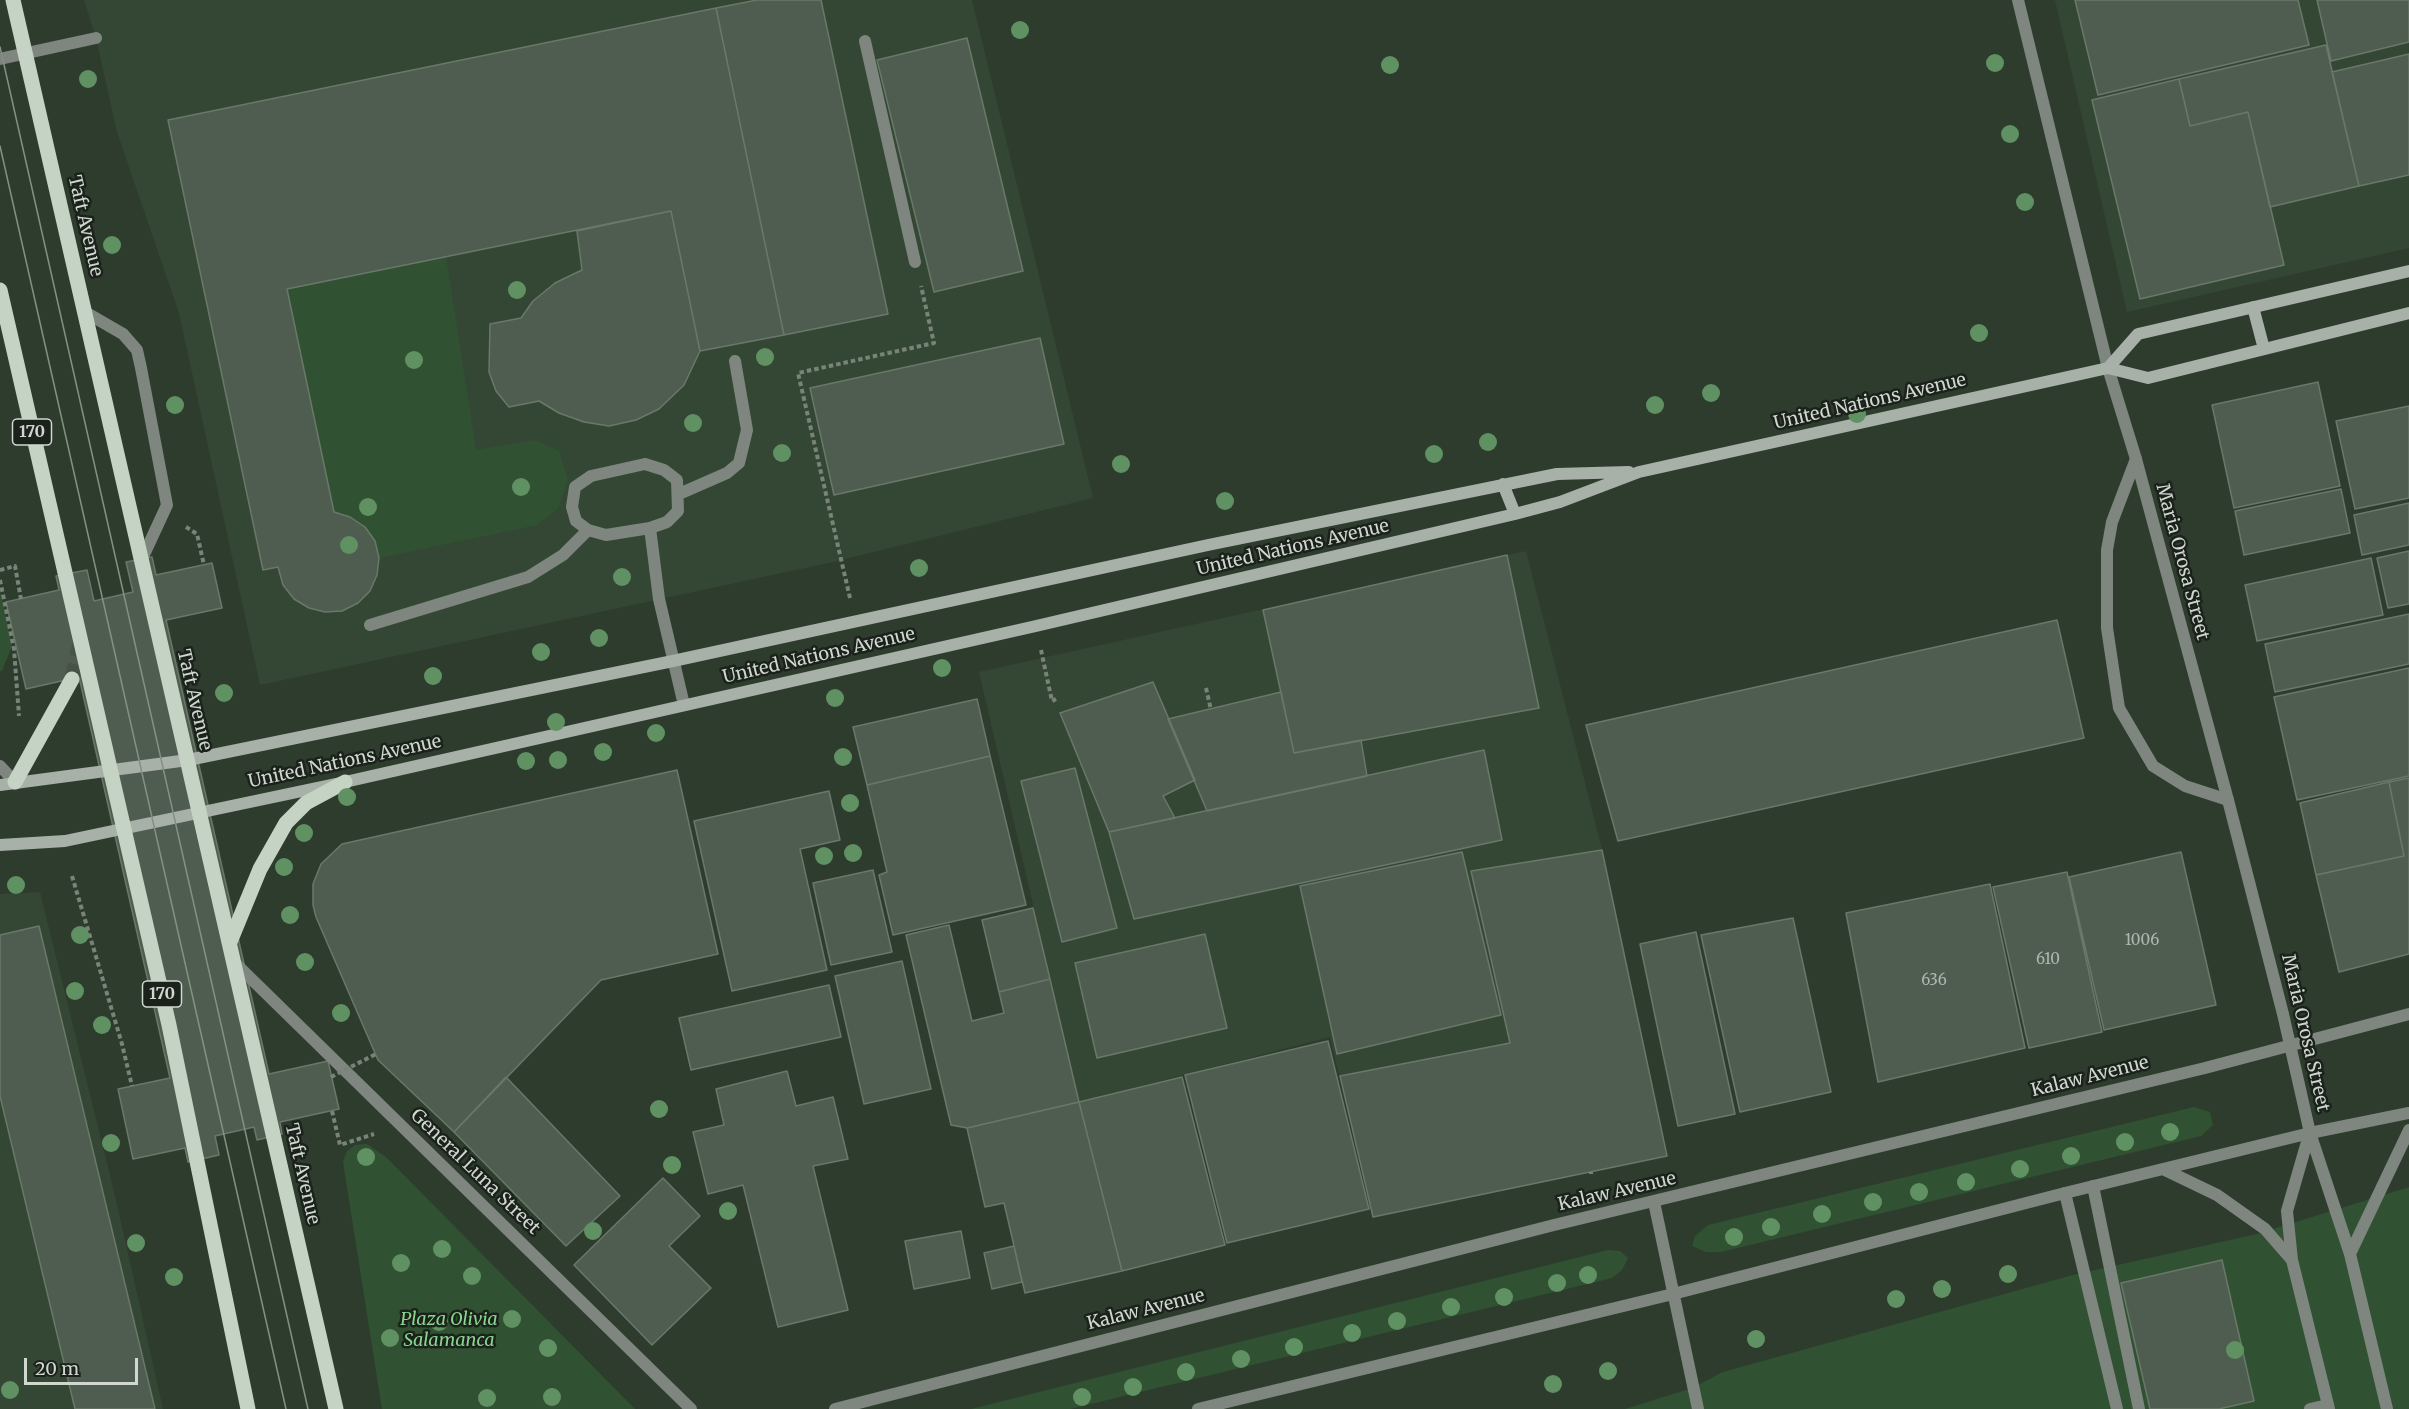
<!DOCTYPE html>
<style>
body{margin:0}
#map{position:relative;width:2409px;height:1409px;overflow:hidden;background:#2e3c2e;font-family:Merriweather,serif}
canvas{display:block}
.scale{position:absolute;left:24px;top:1358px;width:114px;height:27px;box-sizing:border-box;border:3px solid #cfd7cf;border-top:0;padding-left:8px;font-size:18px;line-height:21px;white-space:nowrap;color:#cfd7cf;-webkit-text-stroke:4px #1b211b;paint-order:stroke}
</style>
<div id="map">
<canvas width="2409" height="1409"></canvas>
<div class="scale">20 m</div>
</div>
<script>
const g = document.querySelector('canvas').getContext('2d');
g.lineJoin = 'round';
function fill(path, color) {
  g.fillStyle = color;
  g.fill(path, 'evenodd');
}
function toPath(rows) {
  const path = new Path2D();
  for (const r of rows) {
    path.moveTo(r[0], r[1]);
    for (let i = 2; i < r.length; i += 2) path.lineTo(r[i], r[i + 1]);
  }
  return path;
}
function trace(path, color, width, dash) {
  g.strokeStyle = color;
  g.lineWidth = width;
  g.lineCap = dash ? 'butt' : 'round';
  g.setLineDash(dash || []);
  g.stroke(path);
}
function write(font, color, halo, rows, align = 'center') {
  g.font = font + ' Merriweather,serif';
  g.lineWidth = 5;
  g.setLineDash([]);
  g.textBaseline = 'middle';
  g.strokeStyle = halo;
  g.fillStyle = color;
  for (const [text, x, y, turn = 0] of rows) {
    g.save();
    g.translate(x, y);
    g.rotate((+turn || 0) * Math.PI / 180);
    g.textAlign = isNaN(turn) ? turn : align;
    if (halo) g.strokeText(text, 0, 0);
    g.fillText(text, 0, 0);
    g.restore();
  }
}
const built = toPath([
 [84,0,972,0,1093,498,833,562,260,685,179,313,117,132,96,38],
 [2055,0,2409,0,2409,248,2127,312],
 [1526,551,1606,865,1667,1156,1373,1217,1330,1037,1079,1102,979,672],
 [40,892,115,1196,163,1409,0,1409,0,894]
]);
const green = toPath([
 [446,257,476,450,535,440,559,451,568,480,558,508,537,525,379,558,375,541,334,512,287,289],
 [0,591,12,646,2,671,0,671],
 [2194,1107,2210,1112,2213,1125,2201,1136,1721,1252,1706,1252,1692,1246,1695,1236,1708,1225],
 [367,1144,386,1157,635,1409,382,1409,343,1162,347,1151,355,1145],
 [2409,1187,2409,1409,1625,1409,1692,1388,1723,1372,2073,1275,2257,1234],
 [1608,1250,1620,1251,1628,1258,1622,1270,1612,1278,1070,1409,971,1409]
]);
const building = toPath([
 [757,0,821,0,888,314,784,335,716,8,757,0],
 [2075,0,2298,0,2309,45,2098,95,2075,0],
 [2317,0,2409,0,2409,42,2331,61,2317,0],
 [716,8,784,335,700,351,671,211,287,289,334,512,350,517,365,527,375,541,379,558,377,575,370,591,358,603,342,611,325,612,309,608,294,599,283,585,278,567,263,570,168,120,716,8],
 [967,38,1023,271,934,292,877,60,967,38],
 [2326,45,2359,186,2270,207,2248,112,2190,126,2179,79,2326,45],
 [2409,54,2409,175,2359,186,2332,72,2409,54],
 [2179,79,2190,126,2248,112,2284,265,2140,299,2092,100,2179,79],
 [671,211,700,351,684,385,659,409,636,420,609,426,584,422,559,413,539,401,509,407,496,391,489,372,490,324,521,318,533,301,555,283,582,270,577,231,671,211],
 [1040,338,1064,444,834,495,810,388,1040,338],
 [2318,382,2340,486,2234,508,2212,405,2318,382],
 [2409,406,2409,498,2355,509,2336,421,2409,406],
 [2341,489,2350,533,2244,555,2235,511,2341,489],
 [2409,503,2409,545,2362,555,2354,515,2409,503],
 [2409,551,2409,604,2388,608,2377,558,2409,551],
 [1507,555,1539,708,1294,753,1263,610,1507,555],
 [152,557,156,575,212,563,222,608,166,620,269,1074,328,1061,339,1109,280,1122,282,1134,257,1140,254,1127,215,1136,219,1155,188,1162,185,1148,133,1159,118,1089,170,1078,79,677,26,689,6,602,59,590,56,576,87,570,94,601,133,592,126,562,152,557],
 [2371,558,2383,615,2257,641,2245,585,2371,558],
 [2409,614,2409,664,2275,692,2265,644,2409,614],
 [2057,620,2084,738,1618,841,1586,725,2057,620],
 [2409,668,2409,776,2297,800,2274,697,2409,668],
 [1153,682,1195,780,1163,796,1175,818,1109,832,1060,713,1153,682],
 [1281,692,1294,753,1361,740,1367,776,1207,811,1168,719,1281,692],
 [977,699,990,756,867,785,853,727,977,699],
 [1484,750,1502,840,1134,919,1109,832,1484,750],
 [990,756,1026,905,893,935,879,875,887,872,867,785,990,756],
 [1075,768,1117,928,1062,942,1021,781,1075,768],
 [677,770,718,954,601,980,454,1132,378,1060,316,917,313,905,313,884,321,864,342,844,677,770],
 [2409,778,2409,954,2339,972,2316,875,2404,856,2389,782,2409,778],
 [2389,782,2404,856,2316,875,2300,803,2389,782],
 [829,791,840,840,800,849,827,970,732,991,694,821,829,791],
 [1602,850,1667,1156,1373,1217,1340,1076,1510,1043,1471,871,1602,850],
 [1462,852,1501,1015,1337,1054,1300,886,1462,852],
 [2181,852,2216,1005,2104,1030,2069,877,2181,852],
 [873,870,892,952,831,965,813,883,873,870],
 [2067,872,2102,1032,2029,1048,1993,887,2067,872],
 [1990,884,2025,1048,1878,1082,1846,913,1990,884],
 [1033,908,1050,979,999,992,982,920,1033,908],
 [1793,918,1831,1092,1740,1112,1701,935,1793,918],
 [949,925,972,1021,1004,1013,999,992,1050,979,1079,1102,967,1128,951,1125,906,935,949,925],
 [39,926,155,1409,75,1409,0,1096,0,935,39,926],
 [1696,932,1735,1114,1678,1126,1640,944,1696,932],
 [1205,934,1227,1028,1097,1058,1075,963,1205,934],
 [902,961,931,1089,864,1104,835,976,902,961],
 [829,985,841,1037,691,1070,679,1018,829,985],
 [1328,1041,1369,1209,1227,1243,1185,1075,1328,1041],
 [787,1071,796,1106,833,1097,848,1159,813,1166,848,1310,778,1327,743,1185,708,1194,693,1132,724,1125,716,1089,787,1071],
 [506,1077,620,1196,566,1246,454,1132,506,1077],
 [1182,1077,1225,1245,1122,1271,1079,1102,1182,1077],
 [1079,1102,1122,1271,1025,1293,1004,1203,985,1207,967,1128,1079,1102],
 [663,1178,700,1216,669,1246,711,1288,652,1345,574,1265,663,1178],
 [961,1231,970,1278,914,1289,905,1241,961,1231],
 [1014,1246,1022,1282,992,1289,984,1253,1014,1246],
 [2222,1260,2254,1401,2219,1409,2150,1409,2121,1283,2222,1260]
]);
const primaryTunnel = toPath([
 [72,679,80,643]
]);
const path = toPath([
 [186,527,197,534,204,565],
 [0,570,15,566,21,599],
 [0,580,14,649,19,716],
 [850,598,798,373,934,343,921,286],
 [1041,650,1052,701,1056,699],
 [1206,688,1211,710],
 [72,876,122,1044,132,1086],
 [332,1111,340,1145,374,1134],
 [1591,1172,1591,1174]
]);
const service = toPath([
 [865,41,915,262],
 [0,59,96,38],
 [85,312,123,334,137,350,141,368,167,505,142,559],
 [2136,459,2112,522,2107,550,2107,628,2119,708,2153,766,2185,786,2228,800],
 [645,464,664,470,677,480,678,511,667,522,650,528,606,535,588,530,576,521,572,507,575,487,591,476,645,464],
 [679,494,727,473,739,463,747,430,735,361],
 [650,528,659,599,684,705],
 [370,625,528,577,563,555,588,530],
 [2093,1186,2139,1409],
 [2065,1193,2117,1409],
 [1654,1202,1698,1409],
 [2310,1409,2328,1405]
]);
const minor = toPath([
 [233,961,691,1409]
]);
const tertiary = toPath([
 [2018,0,2108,368,2136,459,2228,800,2283,1014,2310,1133,2350,1254,2387,1409],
 [0,766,15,782],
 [2309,1135,2287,1211,2292,1260,2329,1409],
 [2163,1169,2217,1195,2265,1229,2292,1260],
 [2350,1254,2409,1130],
 [835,1409,1554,1225,2205,1068,2409,1014],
 [1198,1409,1673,1294,2065,1193,2310,1133,2409,1113]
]);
const secondary = toPath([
 [2253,307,2264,349],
 [2108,368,2138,334,2409,271],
 [1503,484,1515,514],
 [0,785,188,760,673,661,1208,545,1557,474,1629,472],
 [0,845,65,841,345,782,1036,626,1515,514,1560,502,1639,472,2108,368,2148,378,2409,313]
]);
const primary = toPath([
 [13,0,336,1409],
 [0,290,169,1025,248,1409],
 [15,782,72,679],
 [230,942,260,869,286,823,306,803,345,782]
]);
const tram = toPath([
 [0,47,308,1409],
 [0,146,286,1409]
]);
const pathBridge = toPath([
 [331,1077,376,1054]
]);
const trees = [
 [1020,30],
 [1995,63],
 [1390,65],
 [88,79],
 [2010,134],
 [2025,202],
 [112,245],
 [517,290],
 [1979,333],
 [765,357],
 [414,360],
 [1711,393],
 [175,405],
 [1655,405],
 [1857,414],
 [693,423],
 [1488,442],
 [782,453],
 [1434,454],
 [1121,464],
 [521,487],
 [1225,501],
 [368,507],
 [349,545],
 [919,568],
 [622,577],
 [599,638],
 [541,652],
 [942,668],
 [433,676],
 [224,693],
 [835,698],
 [556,722],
 [656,733],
 [603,752],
 [843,757],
 [558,760],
 [526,761],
 [347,797],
 [850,803],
 [304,833],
 [853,853],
 [824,856],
 [284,867],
 [16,885],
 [290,915],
 [80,935],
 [305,962],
 [75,991],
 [341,1013],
 [102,1025],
 [659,1109],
 [2170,1132],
 [2125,1142],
 [111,1143],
 [2071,1156],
 [366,1157],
 [672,1165],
 [2020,1169],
 [1966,1182],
 [1919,1192],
 [1873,1202],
 [728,1211],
 [1822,1214],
 [1771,1227],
 [593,1231],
 [1734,1237],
 [136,1243],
 [442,1249],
 [401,1263],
 [2008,1274],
 [1588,1275],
 [472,1276],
 [174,1277],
 [1557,1283],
 [1942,1289],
 [1504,1297],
 [1896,1299],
 [1451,1307],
 [512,1319],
 [1397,1321],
 [439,1322],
 [1352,1333],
 [390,1338],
 [1756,1339],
 [1294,1347],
 [548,1348],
 [2235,1350],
 [1241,1359],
 [1608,1371],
 [1186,1372],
 [1553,1384],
 [1133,1387],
 [10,1390],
 [552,1397],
 [1082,1397],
 [487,1398]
];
const numberNames = [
 ["1006",2142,941],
 ["610",2048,960],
 ["636",1934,981]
];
const shields = [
 [32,432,39],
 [162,994,39]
];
const shieldNames = [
 ["170",32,432],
 ["170",162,994]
];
const streetNames = [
 ["Taft Avenue",85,226,77],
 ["United Nations Avenue",1870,402,-13],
 ["United Nations Avenue",1293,548,-13],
 ["Maria Orosa Street",2182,562,75],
 ["United Nations Avenue",819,656,-13],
 ["Taft Avenue",194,700,77],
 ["United Nations Avenue",345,762,-12],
 ["Maria Orosa Street",2305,1033,77],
 ["Kalaw Avenue",2090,1077,-14],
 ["General Luna Street",475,1172,44],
 ["Taft Avenue",302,1174,77],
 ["Kalaw Avenue",1617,1192,-13],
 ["Kalaw Avenue",1146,1310,-14]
];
const parkNames = [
 ["Plaza Olivia",449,1320],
 ["Salamanca",449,1341]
];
fill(built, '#344735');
fill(green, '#305232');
fill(building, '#4e5d4f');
trace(building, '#697869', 1.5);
trace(primaryTunnel, '#465346', 15, [15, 8]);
trace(path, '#798479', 4, [4.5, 3]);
trace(service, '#7f867f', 12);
trace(minor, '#7f867f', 12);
trace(tertiary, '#7f867f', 12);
trace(secondary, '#a7b1a7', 12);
trace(primary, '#c5d3c5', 15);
trace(tram, '#859085', 1.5);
trace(pathBridge, '#798479', 4, [4.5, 3]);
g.fillStyle = '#609162';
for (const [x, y] of trees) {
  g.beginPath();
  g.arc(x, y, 9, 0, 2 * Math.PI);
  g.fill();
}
write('15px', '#afb8af', null, numberNames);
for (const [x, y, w] of shields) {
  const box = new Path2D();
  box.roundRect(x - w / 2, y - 13, w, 26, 4.5);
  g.fillStyle = '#1b211b';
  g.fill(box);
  trace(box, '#cfd7cf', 1.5);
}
write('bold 16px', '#cfd7cf', null, shieldNames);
write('18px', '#cfd7cf', '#1b211b', streetNames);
write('italic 18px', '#88d68d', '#1b211b', parkNames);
</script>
